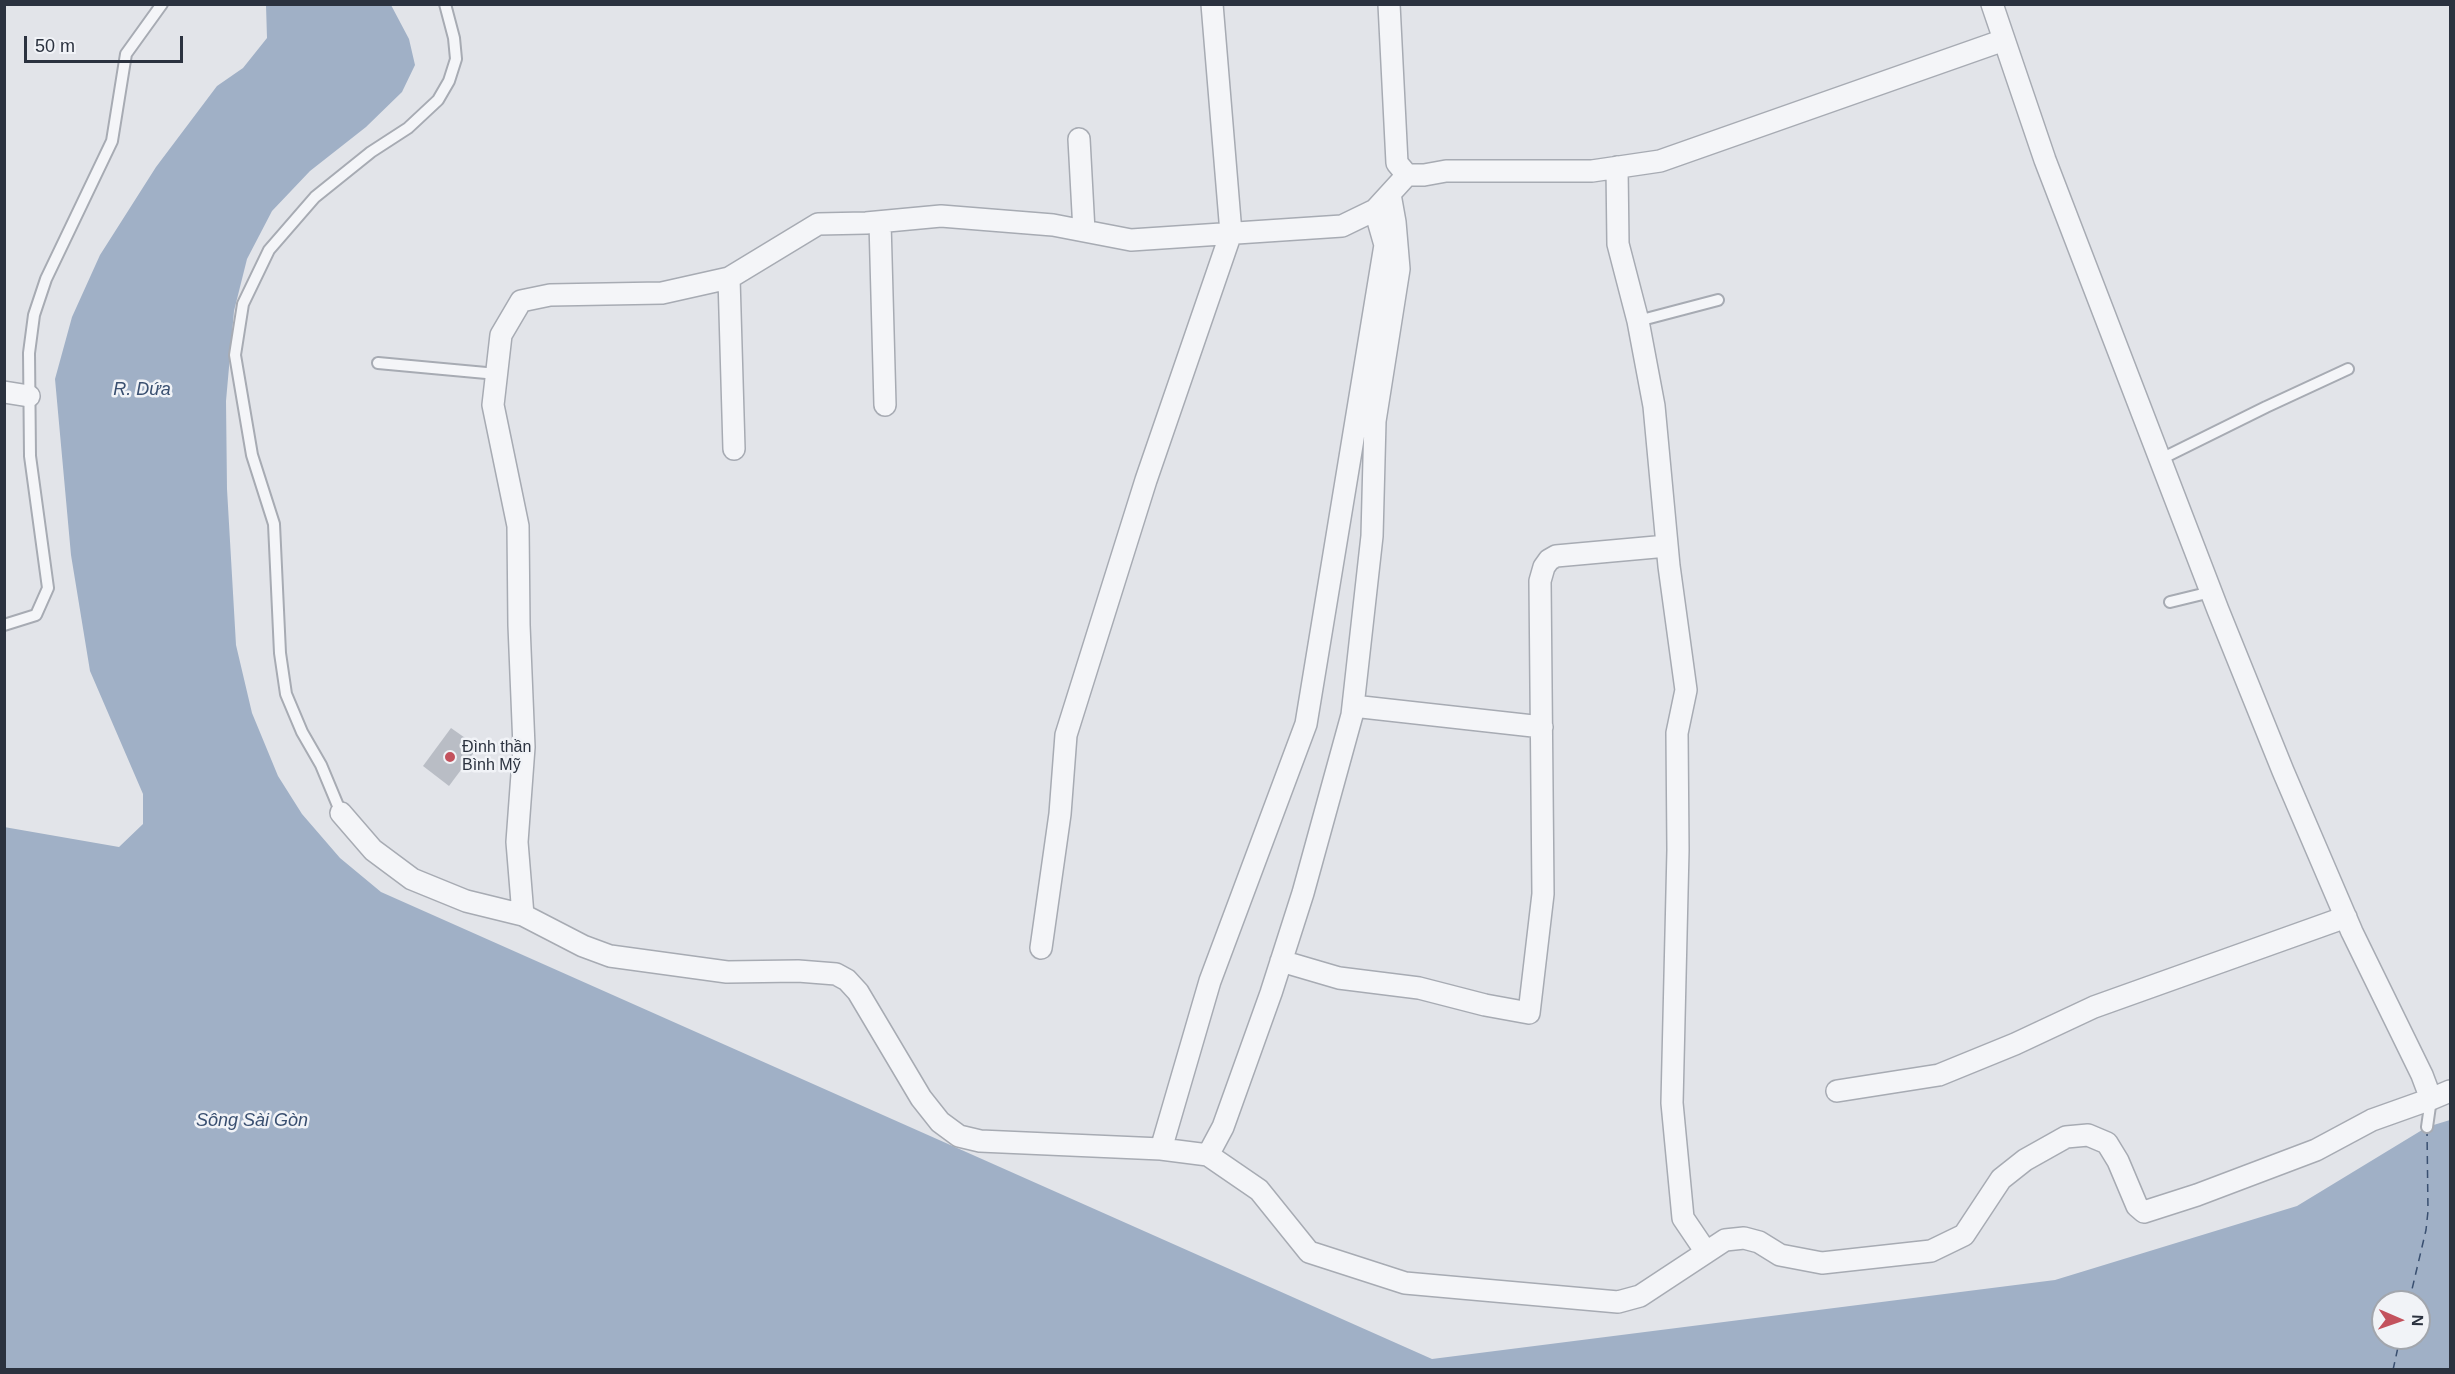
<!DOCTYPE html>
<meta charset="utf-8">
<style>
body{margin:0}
#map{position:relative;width:2455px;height:1374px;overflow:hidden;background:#e2e4e9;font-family:Helvetica,sans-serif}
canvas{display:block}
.frame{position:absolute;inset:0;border:6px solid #2b323f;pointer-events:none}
.north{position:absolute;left:2371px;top:1290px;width:60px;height:60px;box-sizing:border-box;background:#f1f3f7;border:2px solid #a2a6ad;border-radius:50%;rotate:92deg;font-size:16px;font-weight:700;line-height:24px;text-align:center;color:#2b323f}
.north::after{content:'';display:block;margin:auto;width:21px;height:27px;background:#c3525d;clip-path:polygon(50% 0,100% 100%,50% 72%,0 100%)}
.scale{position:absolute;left:24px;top:36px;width:159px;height:27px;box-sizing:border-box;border:3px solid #2b323f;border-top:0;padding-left:8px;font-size:18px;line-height:21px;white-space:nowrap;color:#2b323f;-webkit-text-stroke:4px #f1f3f7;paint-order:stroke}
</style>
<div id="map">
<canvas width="2455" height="1374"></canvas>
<div class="frame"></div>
<div class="north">N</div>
<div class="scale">50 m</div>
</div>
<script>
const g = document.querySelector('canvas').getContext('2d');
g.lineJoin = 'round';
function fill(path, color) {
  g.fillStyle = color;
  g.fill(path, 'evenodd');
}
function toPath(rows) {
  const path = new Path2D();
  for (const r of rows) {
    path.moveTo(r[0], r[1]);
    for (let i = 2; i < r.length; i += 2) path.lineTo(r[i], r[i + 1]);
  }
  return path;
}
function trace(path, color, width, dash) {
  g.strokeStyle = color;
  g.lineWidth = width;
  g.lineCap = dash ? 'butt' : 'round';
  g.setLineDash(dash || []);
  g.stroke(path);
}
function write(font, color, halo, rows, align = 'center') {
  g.font = font + ' Helvetica,sans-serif';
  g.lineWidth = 5;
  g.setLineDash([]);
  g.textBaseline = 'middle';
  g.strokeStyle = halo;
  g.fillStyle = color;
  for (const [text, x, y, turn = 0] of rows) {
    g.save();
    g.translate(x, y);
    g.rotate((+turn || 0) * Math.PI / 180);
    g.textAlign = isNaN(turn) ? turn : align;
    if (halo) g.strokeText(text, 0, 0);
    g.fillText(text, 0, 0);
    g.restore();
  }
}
const water = toPath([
 [266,5,391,5,409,39,415,65,402,92,366,127,310,171,272,211,247,259,234,311,226,401,227,489,236,645,252,713,278,776,302,814,340,858,381,892,1432,1359,2055,1280,2297,1206,2427,1127,2450,1120,2450,1369,5,1369,4,827,119,847,143,824,143,794,90,671,71,555,55,379,72,317,100,255,156,167,217,86,243,68,267,38],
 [2383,1302,2419,1302,2419,1338,2383,1338]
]);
const ferry = toPath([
 [2409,1302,2426,1230,2428,1211,2427,1131],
 [2393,1370,2400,1338]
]);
const building = toPath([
 [451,728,478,747,449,786,423,766]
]);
const service = toPath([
 [1638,321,1718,300],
 [378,363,497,374],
 [2161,459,2266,407,2348,369],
 [2170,602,2211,592],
 [4,625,36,615,48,588,30,456,29,353,34,315,46,279,112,141,126,54,162,4],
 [341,813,321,765,302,732,286,694,280,653,274,524,252,455,235,355,243,304,269,250,315,197,371,152,408,128,438,100,449,81,456,59,454,38,445,4],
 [2427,1127,2431,1099]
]);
const minor = toPath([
 [1389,4,1397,163,1407,175,1424,175,1446,171,1592,171,1660,161,2004,40],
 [1992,4,2045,160,2218,610,2283,771,2352,932,2422,1075,2431,1099,2450,1091],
 [1079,139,1084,231],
 [1617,167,1618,244,1638,321,1654,406,1669,566,1686,690,1677,733,1678,850,1672,1103,1683,1218,1706,1252],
 [880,222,885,405],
 [729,278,734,449],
 [4,392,29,396],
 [1353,706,1542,727],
 [341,813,373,850,412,879,466,901,523,915,583,946,610,956,727,972,798,971,836,974,847,980,858,992,921,1098,940,1122,959,1136,980,1141,1161,1149,1208,1155,1259,1190,1309,1252,1405,1283,1618,1302,1640,1296,1725,1240,1744,1238,1759,1242,1780,1255,1822,1263,1931,1251,1964,1235,2001,1179,2025,1160,2066,1137,2088,1135,2107,1143,2118,1161,2137,1206,2144,1212,2197,1195,2316,1150,2372,1120,2431,1099],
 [523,915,517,842,524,747,519,625,518,526,493,405,501,335,521,301,550,295,662,293,729,278,818,224,866,223,941,216,1053,225,1131,240,1342,226,1375,210,1407,175],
 [1041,948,1060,814,1066,735,1146,480,1231,233,1212,4],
 [1281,961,1339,978,1419,988,1485,1005,1529,1013,1543,894,1540,581,1544,567,1549,560,1556,556,1667,546],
 [1837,1091,1939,1075,2015,1044,2094,1007,2346,917],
 [1161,1149,1210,981,1306,724,1385,245,1375,210],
 [1208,1155,1223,1127,1271,993,1303,893,1352,715,1372,536,1375,421,1399,269,1395,222,1390,194]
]);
const markers = [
 [450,757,6,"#c3525d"]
];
const poiNames = [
 ["Đình thần",462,748],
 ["Bình Mỹ",462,766]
];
const waterNames = [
 ["R. Dứa",142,390],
 ["Sông Sài Gòn",252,1121]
];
fill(water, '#a0b0c6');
trace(ferry, '#394f70', 1.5, [8, 6]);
fill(building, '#b9bdc5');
trace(service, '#a7abb3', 14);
trace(minor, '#a7abb3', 24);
trace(service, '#f4f5f8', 10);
trace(minor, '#f4f5f8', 21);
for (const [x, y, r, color] of markers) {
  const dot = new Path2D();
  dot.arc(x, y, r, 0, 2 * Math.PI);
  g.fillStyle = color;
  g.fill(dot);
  trace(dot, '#f1f3f7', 2);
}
write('16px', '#2b323f', '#f1f3f7', poiNames, 'left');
write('italic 18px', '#394f70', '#f1f3f7', waterNames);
</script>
